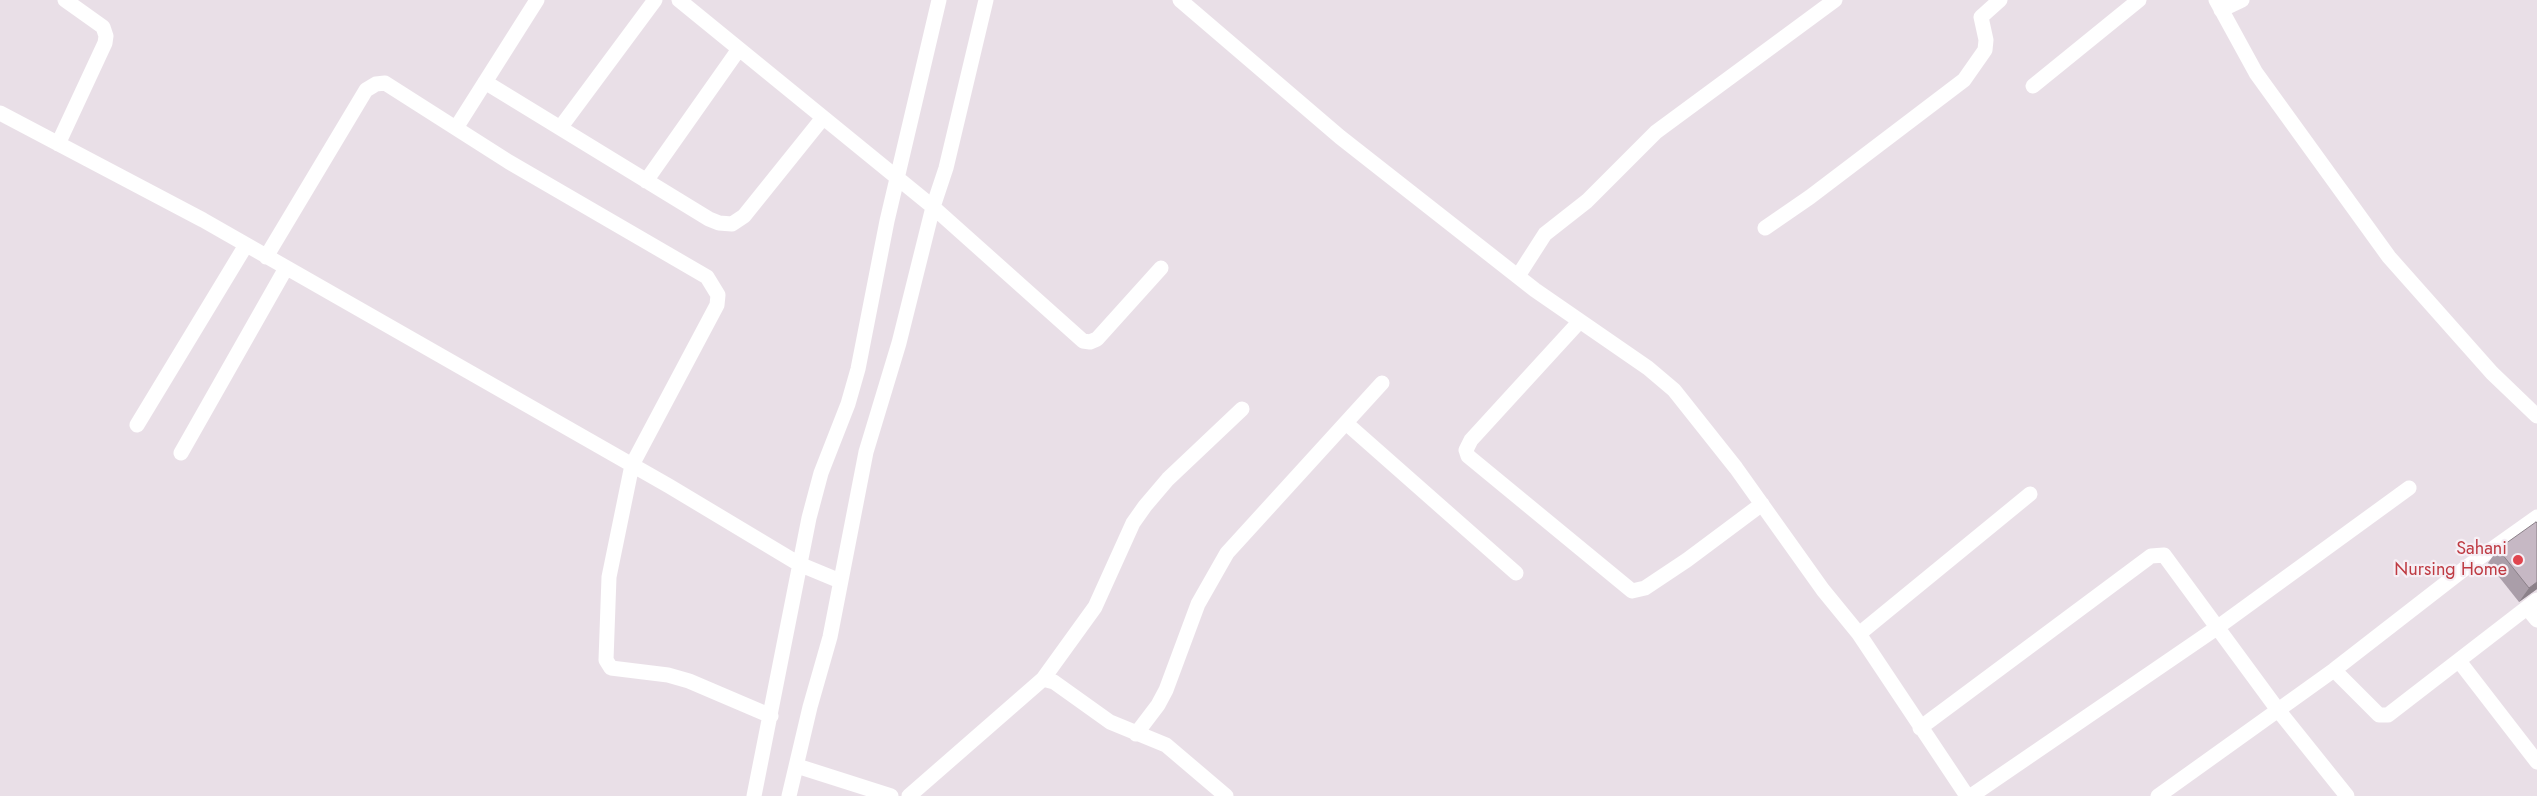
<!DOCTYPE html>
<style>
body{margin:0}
canvas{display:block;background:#e9dfe7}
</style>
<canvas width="2537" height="796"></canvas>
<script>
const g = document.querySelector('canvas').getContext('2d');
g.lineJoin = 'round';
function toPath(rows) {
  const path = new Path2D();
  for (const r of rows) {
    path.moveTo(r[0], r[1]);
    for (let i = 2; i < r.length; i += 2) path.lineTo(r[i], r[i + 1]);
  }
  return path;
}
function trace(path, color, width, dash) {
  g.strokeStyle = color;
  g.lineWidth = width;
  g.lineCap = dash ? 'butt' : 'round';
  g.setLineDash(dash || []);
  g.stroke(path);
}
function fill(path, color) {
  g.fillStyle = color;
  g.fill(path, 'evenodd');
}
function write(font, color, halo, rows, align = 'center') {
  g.font = font + ' Jost,sans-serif';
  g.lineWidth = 4.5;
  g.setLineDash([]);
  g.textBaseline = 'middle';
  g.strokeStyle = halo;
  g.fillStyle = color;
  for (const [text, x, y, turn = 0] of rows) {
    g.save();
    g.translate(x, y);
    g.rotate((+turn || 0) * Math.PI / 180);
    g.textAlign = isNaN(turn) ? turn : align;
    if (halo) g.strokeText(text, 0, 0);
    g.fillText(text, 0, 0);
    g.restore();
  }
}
const street = toPath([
 [679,0,933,207,1083,341,1090,342,1097,339,1161,268],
 [1180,0,1340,137,1535,290,1648,368,1674,390,1736,468,1823,590,1859,634,1967,796],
 [2216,0,2256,73,2389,257,2492,373,2537,416],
 [2221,10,2242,0],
 [485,82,709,219,719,223,732,224,744,216,822,119],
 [2033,86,2139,0],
 [0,113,203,220,669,486,799,564,840,581],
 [456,128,537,0],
 [560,128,655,0],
 [58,144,105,43,106,36,103,27,65,0],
 [646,181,739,49],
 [1765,228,1810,197,1964,80,1985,50,1986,40,1981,17,2000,0],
 [266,257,366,90,376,84,385,83,509,162,707,277,718,295,717,305,632,465,609,577,606,660,611,668,668,675,689,681,771,716],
 [1518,276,1545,234,1587,201,1656,132,1835,0],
 [1580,321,1471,440,1466,450,1468,456,1632,591,1645,588,1687,560,1762,504],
 [1346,423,1516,573],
 [137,425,246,245],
 [181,453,286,268],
 [2527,608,2537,620],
 [1859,634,2030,494],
 [2459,661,2537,762],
 [2334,670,2379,715,2388,715,2537,600],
 [1043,679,1095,607,1133,523,1145,506,1168,479,1242,409],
 [1920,728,2151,556,2164,555,2278,710,2347,796],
 [1136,734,1158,705,1166,690,1198,604,1227,553,1382,383],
 [797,766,891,796],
 [754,796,809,518,821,473,848,404,858,369,887,221,939,0],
 [789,796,810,707,830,637,866,452,899,343,933,207,946,168,986,0],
 [909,796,1043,679,1054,682,1110,722,1166,745,1226,796],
 [1971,796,2218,627,2409,488],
 [2158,796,2334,670,2468,566,2537,517]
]);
const wall = toPath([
 [2537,523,2537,589,2519,602,2488,563,2498,549]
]);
const shadedWall = toPath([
 [2537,582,2537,589,2519,602,2529,588]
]);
const building = toPath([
 [2536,522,2537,523,2537,582,2529,588,2498,549,2536,522]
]);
const markers = [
 [2518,560,6,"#e0444e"]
];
const healthNames = [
 ["Sahani",2507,550],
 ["Nursing Home",2507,571]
];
trace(street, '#fff', 15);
fill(wall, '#aa9ea9');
fill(shadedWall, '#8b8189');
fill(building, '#c6b8c4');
trace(building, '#8b8189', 1);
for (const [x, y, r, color] of markers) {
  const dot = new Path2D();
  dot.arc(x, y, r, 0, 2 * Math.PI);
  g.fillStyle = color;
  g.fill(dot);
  trace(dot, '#f6eff5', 2);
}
write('18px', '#be3a42', '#f6eff5', healthNames, 'right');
</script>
